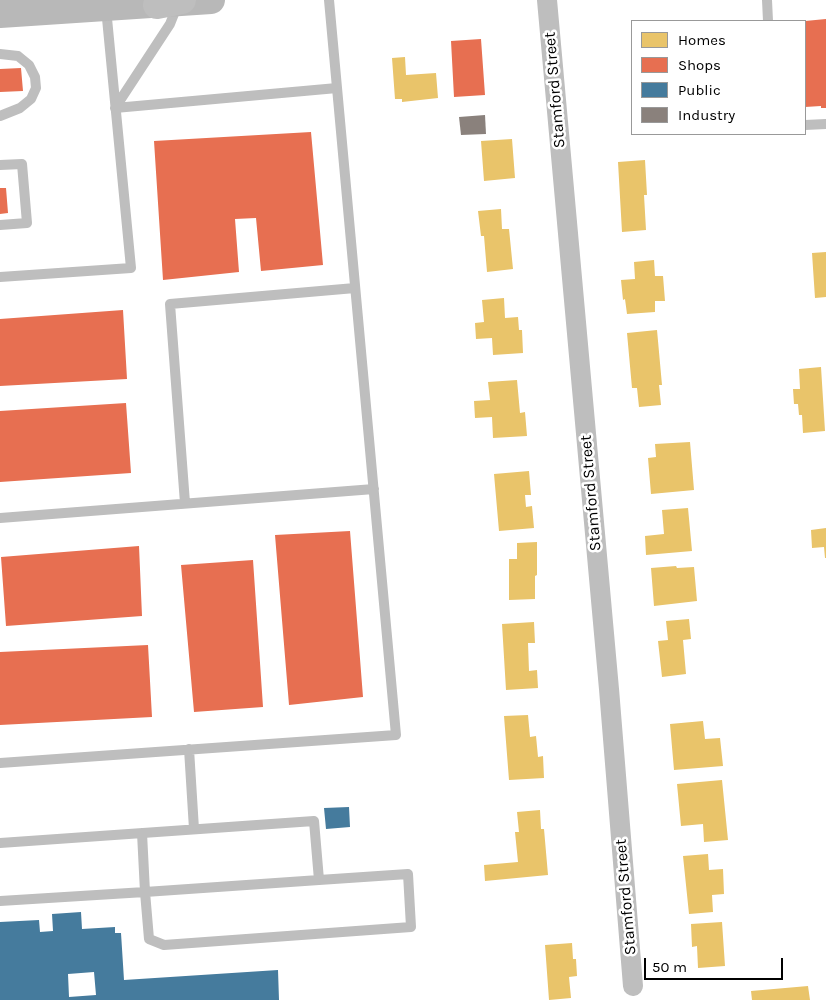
<!DOCTYPE html>
<style>
body{margin:0}
#map{position:relative;width:826px;height:1000px;overflow:hidden;background:#fff;font-family:Karla,sans-serif}
canvas{display:block}
.legend{position:absolute;left:631px;top:20px;width:175px;height:115px;box-sizing:border-box;background:#fff;border:1px solid #999;margin:0;padding:6px 9px;list-style:none;font-size:15px;color:#000}
.legend li{display:flex;align-items:center;gap:10px;height:25px}
.legend b{width:25px;border:1px solid #999}
.scale{position:absolute;left:644px;top:958px;width:139px;height:22px;box-sizing:border-box;border:2px solid #000;border-top:0;padding-left:6px;font-size:15px;line-height:18px;white-space:nowrap;color:#000;-webkit-text-stroke:4px #fff;paint-order:stroke}
</style>
<div id="map">
<canvas width="826" height="1000"></canvas>
<ul class="legend">
<li><b style="height:14px;background:#e9c46a"></b>Homes</li>
<li><b style="height:14px;background:#e76f51"></b>Shops</li>
<li><b style="height:14px;background:#457b9d"></b>Public</li>
<li><b style="height:14px;background:#8a817c"></b>Industry</li>
</ul>
<div class="scale">50 m</div>
</div>
<script>
const g = document.querySelector('canvas').getContext('2d');
g.lineJoin = 'round';
function fill(path, color) {
  g.fillStyle = color;
  g.fill(path, 'evenodd');
}
function toPath(rows) {
  const path = new Path2D();
  for (const r of rows) {
    path.moveTo(r[0], r[1]);
    for (let i = 2; i < r.length; i += 2) path.lineTo(r[i], r[i + 1]);
  }
  return path;
}
function trace(path, color, width, dash) {
  g.strokeStyle = color;
  g.lineWidth = width;
  g.lineCap = dash ? 'butt' : 'round';
  g.setLineDash(dash || []);
  g.stroke(path);
}
function write(font, color, halo, rows, align = 'center') {
  g.font = font + ' Karla,sans-serif';
  g.lineWidth = 5;
  g.setLineDash([]);
  g.textBaseline = 'middle';
  g.strokeStyle = halo;
  g.fillStyle = color;
  for (const [text, x, y, turn = 0] of rows) {
    g.save();
    g.translate(x, y);
    g.rotate((+turn || 0) * Math.PI / 180);
    g.textAlign = isNaN(turn) ? turn : align;
    if (halo) g.strokeText(text, 0, 0);
    g.fillText(text, 0, 0);
    g.restore();
  }
}
const homes = toPath([
 [405,57,406,75,436,73,438,98,402,102,402,99,395,99,392,58],
 [512,139,515,178,484,181,481,141],
 [645,160,647,195,644,195,646,230,622,232,618,162],
 [501,209,502,229,509,229,513,269,487,272,484,236,481,236,478,211],
 [826,252,826,297,815,298,812,253],
 [654,260,655,276,663,276,665,301,655,301,655,312,627,314,625,299,623,300,621,280,635,279,634,262],
 [504,298,505,318,518,317,519,330,522,330,523,353,493,355,492,338,476,339,475,323,484,322,482,300],
 [657,330,662,385,659,385,661,405,639,407,637,388,632,388,627,333],
 [821,367,825,431,803,433,802,415,799,415,798,404,794,404,793,389,800,389,799,369],
 [517,380,520,413,525,412,527,436,493,438,492,417,475,418,474,401,490,400,488,382],
 [690,442,694,490,651,494,648,458,656,457,655,444],
 [529,471,531,495,525,495,526,507,532,506,534,528,499,531,494,474],
 [688,508,692,551,646,555,645,536,664,534,662,510],
 [826,528,826,558,825,558,824,547,812,548,811,530],
 [537,542,537,575,535,576,535,599,509,600,509,559,517,559,517,543],
 [676,566,677,568,694,567,697,601,654,606,651,568],
 [689,619,691,639,683,640,686,674,662,677,658,641,668,640,666,621],
 [534,622,535,643,528,643,529,671,537,670,538,688,506,690,502,624],
 [528,715,530,737,536,736,538,757,543,756,544,778,509,780,504,716],
 [703,721,705,739,720,738,723,766,674,770,670,724],
 [722,780,728,840,704,842,703,824,681,826,677,784],
 [540,810,541,829,544,829,548,875,485,881,484,865,518,862,515,832,519,832,517,812],
 [708,854,709,870,723,869,724,894,712,895,713,912,689,914,683,856],
 [722,922,725,966,698,968,697,946,692,947,691,924],
 [572,943,573,959,576,959,577,976,569,977,571,998,549,1000,545,945],
 [808,986,810,1000,752,1000,751,991]
]);
const shops = toPath([
 [826,19,826,108,821,108,821,106,805,107,805,21],
 [481,39,485,95,454,97,451,41],
 [21,68,23,91,0,92,0,69],
 [311,132,323,265,261,271,256,218,235,219,239,272,163,280,154,141],
 [0,188,6,188,8,213,0,214],
 [123,310,127,379,0,386,0,319],
 [126,403,131,473,0,482,0,411],
 [350,531,363,697,289,705,275,535],
 [139,546,142,616,6,626,1,557],
 [253,560,263,707,194,712,181,565],
 [148,645,152,717,0,725,0,652]
]);
const public = toPath([
 [349,807,350,827,326,829,324,808],
 [81,912,82,929,115,927,115,933,121,933,124,980,278,970,279,1000,0,1000,0,922,39,920,40,932,53,931,52,914],
 [94,972,96,995,69,997,68,974]
]);
const industry = toPath([
 [485,115,486,134,461,135,459,117]
]);
const lane = toPath([
 [767,0,768,21],
 [0,54,18,56,29,65,35,77,36,88,31,99,20,108,0,116],
 [115,108,337,88],
 [115,108,170,24,178,4],
 [805,125,826,124],
 [0,165,22,164,27,223,0,225],
 [0,277,131,268,106,8],
 [185,503,170,304,355,288],
 [0,518,374,489],
 [189,749,194,829],
 [0,763,396,735,329,0],
 [0,843,314,821,319,880],
 [0,901,145,892,319,880,408,874,411,927,164,945,149,939,145,892,142,833]
]);
const street = toPath([
 [547,0,609,689,633,986]
]);
const secondary = toPath([
 [0,14,211,0]
]);
const highway = toPath([
 [157,5,182,0]
]);
const streetNames = [
 ["Stamford Street",555,90,-95],
 ["Stamford Street",591,493,-95],
 ["Stamford Street",626,897,-95]
];
fill(homes, '#e9c46a');
fill(shops, '#e76f51');
fill(public, '#457b9d');
fill(industry, '#8a817c');
trace(lane, '#bebebe', 10);
trace(street, '#bebebe', 20);
trace(secondary, '#b8b8b8', 28);
trace(highway, '#bebebe', 28);
write('16px', '#000', '#fff', streetNames);
</script>
